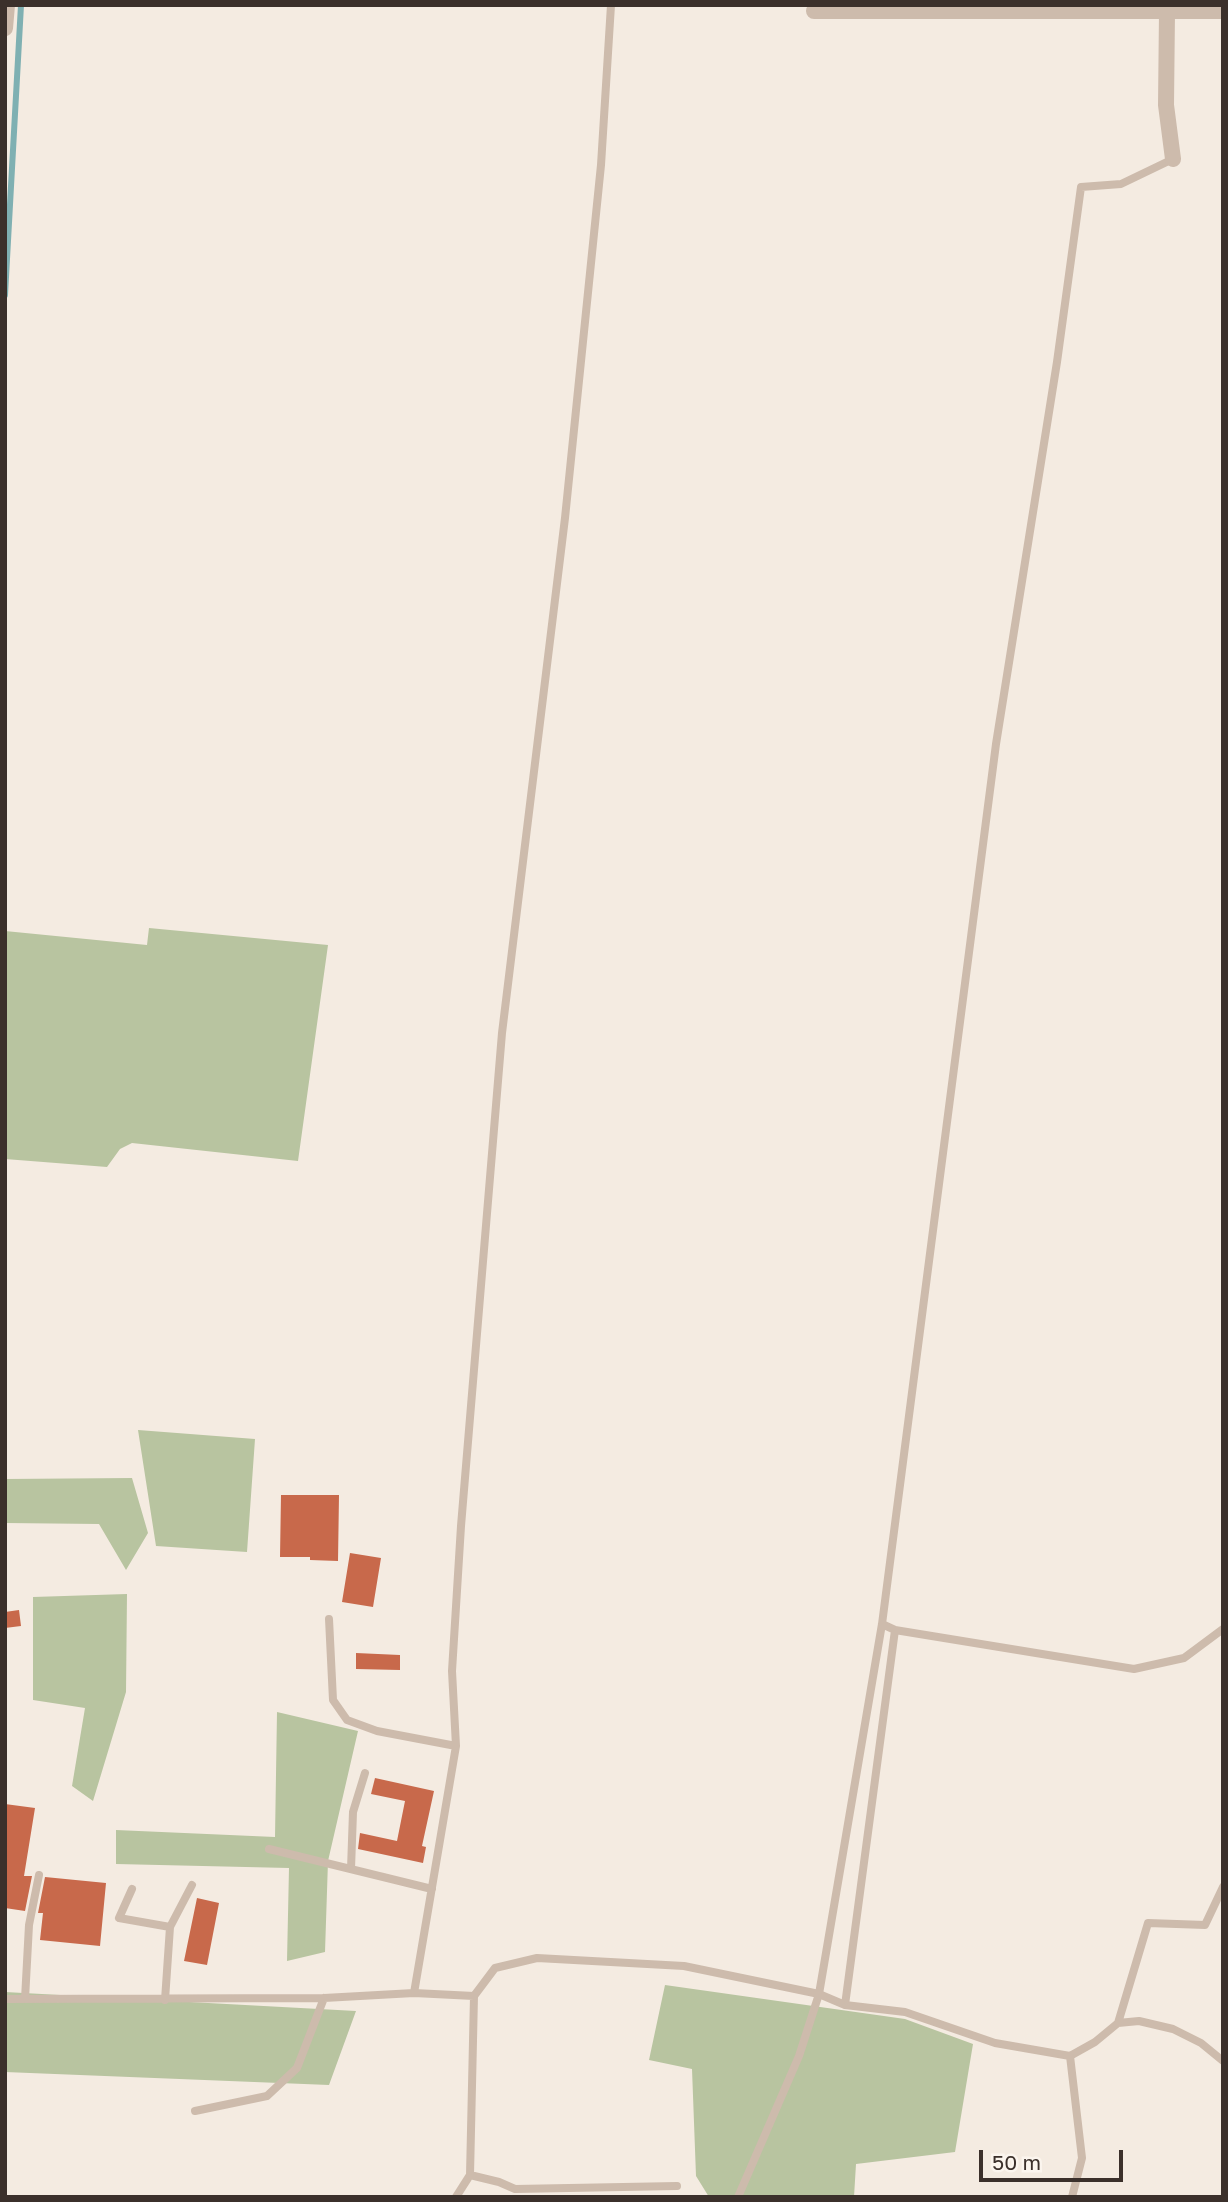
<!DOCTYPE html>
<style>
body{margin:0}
#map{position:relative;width:1228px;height:2202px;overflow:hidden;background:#f4ebe1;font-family:"Golos Text",sans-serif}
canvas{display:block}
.frame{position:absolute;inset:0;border:7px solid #3b302b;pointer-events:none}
.scale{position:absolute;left:979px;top:2150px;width:144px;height:32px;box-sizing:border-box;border:4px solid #3b302b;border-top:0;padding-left:9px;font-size:21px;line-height:24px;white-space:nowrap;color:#3b302b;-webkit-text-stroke:5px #fbf5ee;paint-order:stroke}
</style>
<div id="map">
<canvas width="1228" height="2202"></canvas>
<div class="frame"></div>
<div class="scale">50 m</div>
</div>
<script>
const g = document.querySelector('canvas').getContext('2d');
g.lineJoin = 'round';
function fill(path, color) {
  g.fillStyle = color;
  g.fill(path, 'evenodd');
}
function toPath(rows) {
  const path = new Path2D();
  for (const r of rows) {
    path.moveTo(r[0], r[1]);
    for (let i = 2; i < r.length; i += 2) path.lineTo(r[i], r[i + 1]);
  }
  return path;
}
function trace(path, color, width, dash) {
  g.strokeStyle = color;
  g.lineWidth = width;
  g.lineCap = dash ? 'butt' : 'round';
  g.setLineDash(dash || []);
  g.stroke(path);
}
const green = toPath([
 [149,928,328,945,298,1161,132,1143,120,1149,107,1167,5,1159,5,931,147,945],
 [138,1430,255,1439,247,1552,156,1546],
 [132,1478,148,1533,126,1570,99,1524,5,1523,5,1479],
 [127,1594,126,1692,93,1801,72,1786,85,1708,33,1700,33,1597],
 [277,1712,358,1731,328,1861,325,1952,287,1961,289,1868,116,1864,116,1830,275,1837],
 [665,1985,905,2019,973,2044,955,2152,856,2164,854,2197,709,2197,696,2176,692,2069,649,2060],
 [5,1992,356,2011,329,2085,5,2072]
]);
const stream = toPath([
 [5,295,21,5]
]);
const building = toPath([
 [281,1495,339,1495,338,1561,310,1560,310,1557,280,1557],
 [350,1553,381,1558,373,1607,342,1602],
 [19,1610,21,1626,5,1628,5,1612],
 [356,1653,400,1655,400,1670,356,1669],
 [375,1778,434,1791,422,1846,426,1847,423,1863,358,1849,360,1833,397,1841,405,1801,371,1794],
 [5,1804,35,1808,24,1876,32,1876,25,1911,5,1908],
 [45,1877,106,1883,100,1946,40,1940,43,1913,38,1913],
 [197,1898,219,1903,207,1965,184,1961]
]);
const lane = toPath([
 [329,1619,333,1700,347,1720,377,1731,456,1746],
 [882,1624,895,1630,1134,1669,1184,1658,1223,1629],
 [269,1849,432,1889],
 [351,1869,353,1812,365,1773],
 [132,1889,119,1918,170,1927],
 [414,1993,456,1746,452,1671,461,1526,502,1033,565,518,601,165,611,5],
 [5,1999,324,1998,414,1993,474,1996,495,1968,537,1958,684,1966,819,1994,845,2005,905,2012,995,2043,1070,2056],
 [25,1999,29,1925,39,1875],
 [165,2000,170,1927,192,1885],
 [845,2005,895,1630],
 [1118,2023,1139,2021,1173,2029,1201,2043,1223,2061],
 [195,2111,267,2096,297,2068,324,1998],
 [470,2175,499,2182,515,2189,677,2186],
 [456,2197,470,2175,474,1996],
 [738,2197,799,2056,819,1994,882,1624,996,744,1057,362,1081,187,1121,184,1173,159],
 [1072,2197,1082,2158,1070,2056,1095,2042,1118,2023,1148,1923,1205,1925,1223,1887]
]);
const street = toPath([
 [814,11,1223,11],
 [1167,12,1166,105,1173,159],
 [5,28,7,5]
]);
fill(green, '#b8c4a0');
trace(stream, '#7fb0b2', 6);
fill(building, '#c8694b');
trace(lane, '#cdbbac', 8);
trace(street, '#cdbbac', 16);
</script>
